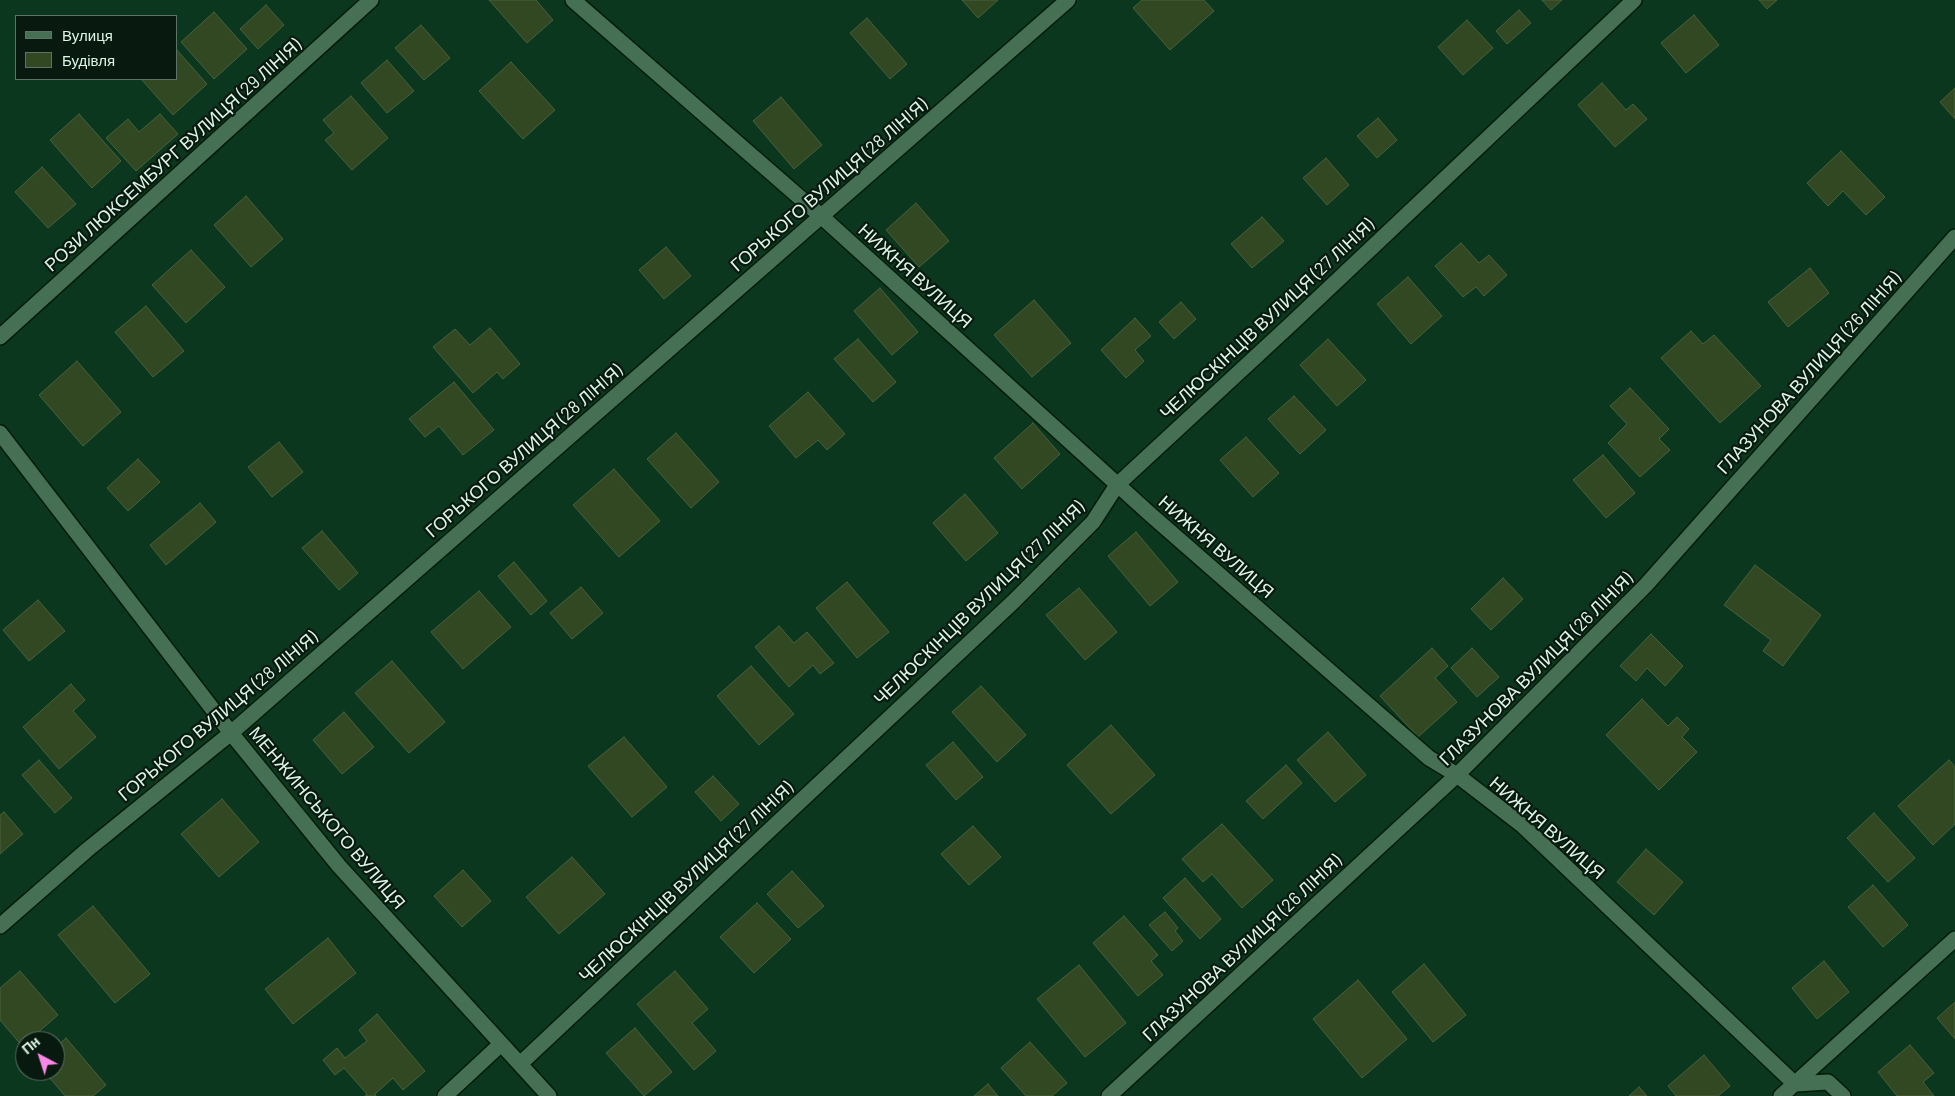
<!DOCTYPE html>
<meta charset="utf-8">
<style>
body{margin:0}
#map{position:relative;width:1955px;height:1096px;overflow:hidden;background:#0a371e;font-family:Barlow,sans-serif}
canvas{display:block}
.legend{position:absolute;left:15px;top:15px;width:162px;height:65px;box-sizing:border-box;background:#081a0f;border:1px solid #5e7265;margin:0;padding:6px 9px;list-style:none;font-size:15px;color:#def6e5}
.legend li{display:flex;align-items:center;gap:10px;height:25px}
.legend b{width:25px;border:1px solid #5e7265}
.north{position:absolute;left:15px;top:1031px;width:50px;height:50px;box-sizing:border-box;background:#081a0f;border:1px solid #5e7265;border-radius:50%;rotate:320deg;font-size:14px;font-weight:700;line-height:20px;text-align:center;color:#def6e5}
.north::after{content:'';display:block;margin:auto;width:18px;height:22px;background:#fb87e6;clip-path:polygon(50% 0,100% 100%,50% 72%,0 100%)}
</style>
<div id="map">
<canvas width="1955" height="1096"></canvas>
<ul class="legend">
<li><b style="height:6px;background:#457053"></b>Вулиця</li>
<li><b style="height:14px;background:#314822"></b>Будівля</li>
</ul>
<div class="north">Пн</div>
</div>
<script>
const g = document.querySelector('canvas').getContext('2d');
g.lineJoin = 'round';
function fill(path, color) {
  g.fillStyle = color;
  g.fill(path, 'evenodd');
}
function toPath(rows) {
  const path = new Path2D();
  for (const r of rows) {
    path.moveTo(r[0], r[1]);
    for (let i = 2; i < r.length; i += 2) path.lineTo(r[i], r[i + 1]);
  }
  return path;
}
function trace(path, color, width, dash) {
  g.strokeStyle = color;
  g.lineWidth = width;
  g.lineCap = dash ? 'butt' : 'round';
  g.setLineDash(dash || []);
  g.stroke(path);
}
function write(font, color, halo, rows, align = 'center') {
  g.font = font + ' Barlow,sans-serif';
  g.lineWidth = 4.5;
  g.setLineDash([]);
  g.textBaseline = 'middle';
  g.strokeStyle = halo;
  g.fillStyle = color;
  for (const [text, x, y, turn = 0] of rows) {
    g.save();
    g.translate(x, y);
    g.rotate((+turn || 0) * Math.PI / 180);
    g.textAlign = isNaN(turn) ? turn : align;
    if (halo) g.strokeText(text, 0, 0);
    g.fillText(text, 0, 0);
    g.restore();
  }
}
const building = toPath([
 [489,0,536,0,553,20,527,43,489,0],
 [962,0,998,0,978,18,962,0],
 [1142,0,1204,0,1214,11,1170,50,1133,8,1142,0],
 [1542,0,1562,0,1551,10,1542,0],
 [1759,0,1777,0,1767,9,1759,0],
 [266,5,284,25,258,49,240,29,266,5],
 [1519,10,1531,23,1507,44,1496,31,1519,10],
 [214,12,247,49,214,79,181,42,214,12],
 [1694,15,1719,45,1686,73,1661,43,1694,15],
 [867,18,907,64,890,79,850,33,867,18],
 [1467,20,1493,48,1463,75,1438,47,1467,20],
 [421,25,450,58,424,80,395,48,421,25],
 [176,49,207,84,173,115,141,79,176,79,176,49],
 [387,60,414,91,387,113,361,83,387,60],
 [511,62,555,110,523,139,479,91,511,62],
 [1602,83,1626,110,1633,104,1647,119,1615,147,1578,105,1602,83],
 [1955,88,1955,119,1940,102,1955,88],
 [351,96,388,138,352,170,325,140,334,133,323,120,351,96],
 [781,97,822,145,794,169,753,121,781,97],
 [79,114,121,161,92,188,50,140,79,114],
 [160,114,178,134,136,171,106,138,128,119,139,132,160,114],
 [1378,118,1397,140,1377,158,1357,136,1378,118],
 [1841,151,1885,197,1866,215,1843,191,1828,206,1807,183,1841,151],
 [1326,158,1349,185,1327,205,1303,178,1326,158],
 [42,167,76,204,48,228,15,192,42,167],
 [246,196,283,239,251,267,214,225,246,196],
 [916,203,949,241,919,267,886,230,916,203],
 [1262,217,1284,241,1252,268,1231,244,1262,217],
 [1461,243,1479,263,1489,255,1507,275,1484,296,1476,287,1463,297,1435,266,1461,243],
 [666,247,691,276,664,299,639,270,666,247],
 [191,250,225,287,186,323,152,285,191,250],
 [1810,268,1829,293,1788,327,1768,302,1810,268],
 [1408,277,1442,316,1411,344,1377,304,1408,277],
 [880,288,918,332,892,355,854,311,880,288],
 [1034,300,1071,343,1032,377,994,335,1034,300],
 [1181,302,1196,319,1174,339,1159,322,1181,302],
 [146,306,184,351,153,377,115,332,146,306],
 [1135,318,1151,336,1135,350,1144,361,1126,378,1101,350,1135,318],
 [490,328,520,364,503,379,497,372,473,393,433,347,455,329,470,345,490,328],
 [1691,331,1703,344,1714,335,1761,386,1720,423,1661,358,1691,331],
 [858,339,896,382,873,402,834,359,858,339],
 [1328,339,1366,380,1337,406,1300,365,1328,339],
 [77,361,121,412,83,446,39,395,77,361],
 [454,382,494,430,463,455,439,426,425,437,409,419,454,382],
 [1630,388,1669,429,1659,439,1670,450,1640,477,1608,443,1627,424,1610,406,1630,388],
 [808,392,845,434,827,450,818,440,796,458,769,426,808,392],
 [1294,396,1326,430,1300,454,1268,419,1294,396],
 [1033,423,1060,454,1022,489,994,458,1033,423],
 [676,433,719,482,691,508,647,459,676,433],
 [1246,437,1279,473,1253,497,1220,460,1246,437],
 [279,442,303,472,272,497,248,467,279,442],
 [1603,455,1635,493,1606,518,1573,480,1603,455],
 [138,459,160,482,128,511,107,488,138,459],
 [614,469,660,521,619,557,573,505,614,469],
 [965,494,998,533,966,561,933,523,965,494],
 [200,503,216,522,166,565,150,545,200,503],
 [322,531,358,573,339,590,302,548,322,531],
 [1136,532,1178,582,1150,606,1108,556,1136,532],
 [514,562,547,601,531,615,498,576,514,562],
 [1755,565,1821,615,1783,666,1763,651,1771,640,1724,605,1755,565],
 [1503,578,1523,599,1491,630,1471,609,1503,578],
 [847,582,889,632,857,658,816,608,847,582],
 [581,587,603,613,572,639,550,613,581,587],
 [1079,588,1117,632,1085,660,1046,615,1079,588],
 [479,591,511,627,463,669,431,632,479,591],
 [38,600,65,631,29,661,3,630,38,600],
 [779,626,794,643,807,632,834,663,820,674,813,665,789,687,755,647,779,626],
 [1651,634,1683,666,1665,686,1647,668,1636,681,1620,666,1651,634],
 [1432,648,1448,666,1435,678,1457,702,1418,737,1380,696,1432,648],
 [1472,648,1499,677,1477,697,1451,668,1472,648],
 [392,661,445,722,409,753,355,693,392,661],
 [751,666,794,714,759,745,717,696,751,666],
 [71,684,85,700,73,711,96,737,59,769,23,727,71,684],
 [981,686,1026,735,997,762,952,712,981,686],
 [1642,699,1668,726,1677,717,1689,729,1682,737,1697,752,1659,790,1606,735,1642,699],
 [344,712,374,747,342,774,313,740,344,712],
 [1111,725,1155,775,1111,814,1067,765,1111,725],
 [1328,732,1366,775,1335,802,1297,760,1328,732],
 [624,737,667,787,632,817,588,766,624,737],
 [953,742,983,777,956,800,926,765,953,742],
 [39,760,72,798,55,813,22,775,39,760],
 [1949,760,1955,767,1955,824,1933,845,1898,806,1949,760],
 [1286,765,1302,783,1263,819,1246,801,1286,765],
 [713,776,739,804,721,821,695,792,713,776],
 [222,799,259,842,219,877,181,834,222,799],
 [4,812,23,834,0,854,0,815,4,812],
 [1874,813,1915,858,1888,882,1847,838,1874,813],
 [1222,824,1273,880,1242,908,1212,874,1203,882,1182,859,1222,824],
 [973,826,1001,857,969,885,941,854,973,826],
 [1646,849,1683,882,1654,915,1617,882,1646,849],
 [572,857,605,894,559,934,526,897,572,857],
 [463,870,491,901,462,927,434,896,463,870],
 [792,871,824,906,798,928,767,894,792,871],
 [1185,878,1221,919,1200,939,1163,898,1185,878],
 [1873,885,1908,925,1883,947,1848,907,1873,885],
 [757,903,791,939,754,973,720,937,757,903],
 [93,906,150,974,115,1003,58,935,93,906],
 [1165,912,1178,928,1175,931,1183,941,1172,951,1149,925,1165,912],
 [1124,916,1158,955,1151,961,1163,975,1138,996,1093,943,1124,916],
 [328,938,356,973,293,1024,265,989,328,938],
 [1824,961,1849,992,1817,1019,1792,988,1824,961],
 [1424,964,1466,1015,1433,1042,1392,992,1424,964],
 [1079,965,1126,1023,1085,1057,1037,999,1079,965],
 [20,971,58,1015,28,1041,25,1041,22,1046,0,1020,0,988,20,971],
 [675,971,708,1009,692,1023,716,1051,694,1070,637,1004,675,971],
 [1358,980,1407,1039,1362,1078,1313,1019,1358,980],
 [1955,1002,1955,1039,1937,1018,1955,1002],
 [377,1014,425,1071,403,1090,393,1078,375,1094,376,1096,365,1096,367,1094,344,1068,335,1075,323,1060,337,1048,345,1058,367,1041,359,1030,377,1014],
 [635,1028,672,1072,644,1096,606,1053,635,1028],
 [66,1038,106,1085,93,1096,65,1096,44,1071,55,1071,55,1048,66,1038],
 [1030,1042,1067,1083,1052,1096,1026,1096,1001,1068,1030,1042],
 [1910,1045,1934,1073,1923,1082,1934,1096,1897,1096,1878,1072,1910,1045],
 [1704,1055,1730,1086,1718,1096,1676,1096,1668,1086,1704,1055],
 [988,1084,998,1096,974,1096,988,1084],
 [1639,1087,1647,1096,1629,1096,1639,1087]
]);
const minor = toPath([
 [573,0,821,216,1151,515,1429,758,1457,775,1522,825,1795,1084,1828,1082,1843,1096],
 [0,337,371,0],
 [0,433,231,733,339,866,549,1096],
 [0,926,87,850,231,733,1068,0],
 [520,1064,1013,602,1093,522,1117,485,1290,325,1634,0],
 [445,1096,501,1044],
 [1109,1096,1457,775,1646,585,1955,237],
 [1781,1096,1955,939]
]);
const streetNames = [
 ["РОЗИ ЛЮКСЕМБУРГ ВУЛИЦЯ (29 ЛIНIЯ)",173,155,-42],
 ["ГОРЬКОГО ВУЛИЦЯ (28 ЛIНIЯ)",829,185,-41],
 ["НИЖНЯ ВУЛИЦЯ",915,276,42],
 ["ЧЕЛЮСКІНЦІВ ВУЛИЦЯ (27 ЛIНIЯ)",1267,319,-43],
 ["ГЛАЗУНОВА ВУЛИЦЯ (26 ЛIНIЯ)",1809,373,-48],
 ["ГОРЬКОГО ВУЛИЦЯ (28 ЛIНIЯ)",524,451,-41],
 ["НИЖНЯ ВУЛИЦЯ",1216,547,41],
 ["ЧЕЛЮСКІНЦІВ ВУЛИЦЯ (27 ЛIНIЯ)",979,603,-44],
 ["ГЛАЗУНОВА ВУЛИЦЯ (26 ЛIНIЯ)",1536,669,-45],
 ["ГОРЬКОГО ВУЛИЦЯ (28 ЛIНIЯ)",218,716,-40],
 ["МЕНЖИНСЬКОГО ВУЛИЦЯ",327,818,50],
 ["НИЖНЯ ВУЛИЦЯ",1547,828,41],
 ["ЧЕЛЮСКІНЦІВ ВУЛИЦЯ (27 ЛIНIЯ)",686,882,-43],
 ["ГЛАЗУНОВА ВУЛИЦЯ (26 ЛIНIЯ)",1242,948,-43]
];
fill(building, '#314822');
trace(building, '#49623b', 1);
trace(minor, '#001d0a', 18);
trace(minor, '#457053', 15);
write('18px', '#def6e5', '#081a0f', streetNames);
</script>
